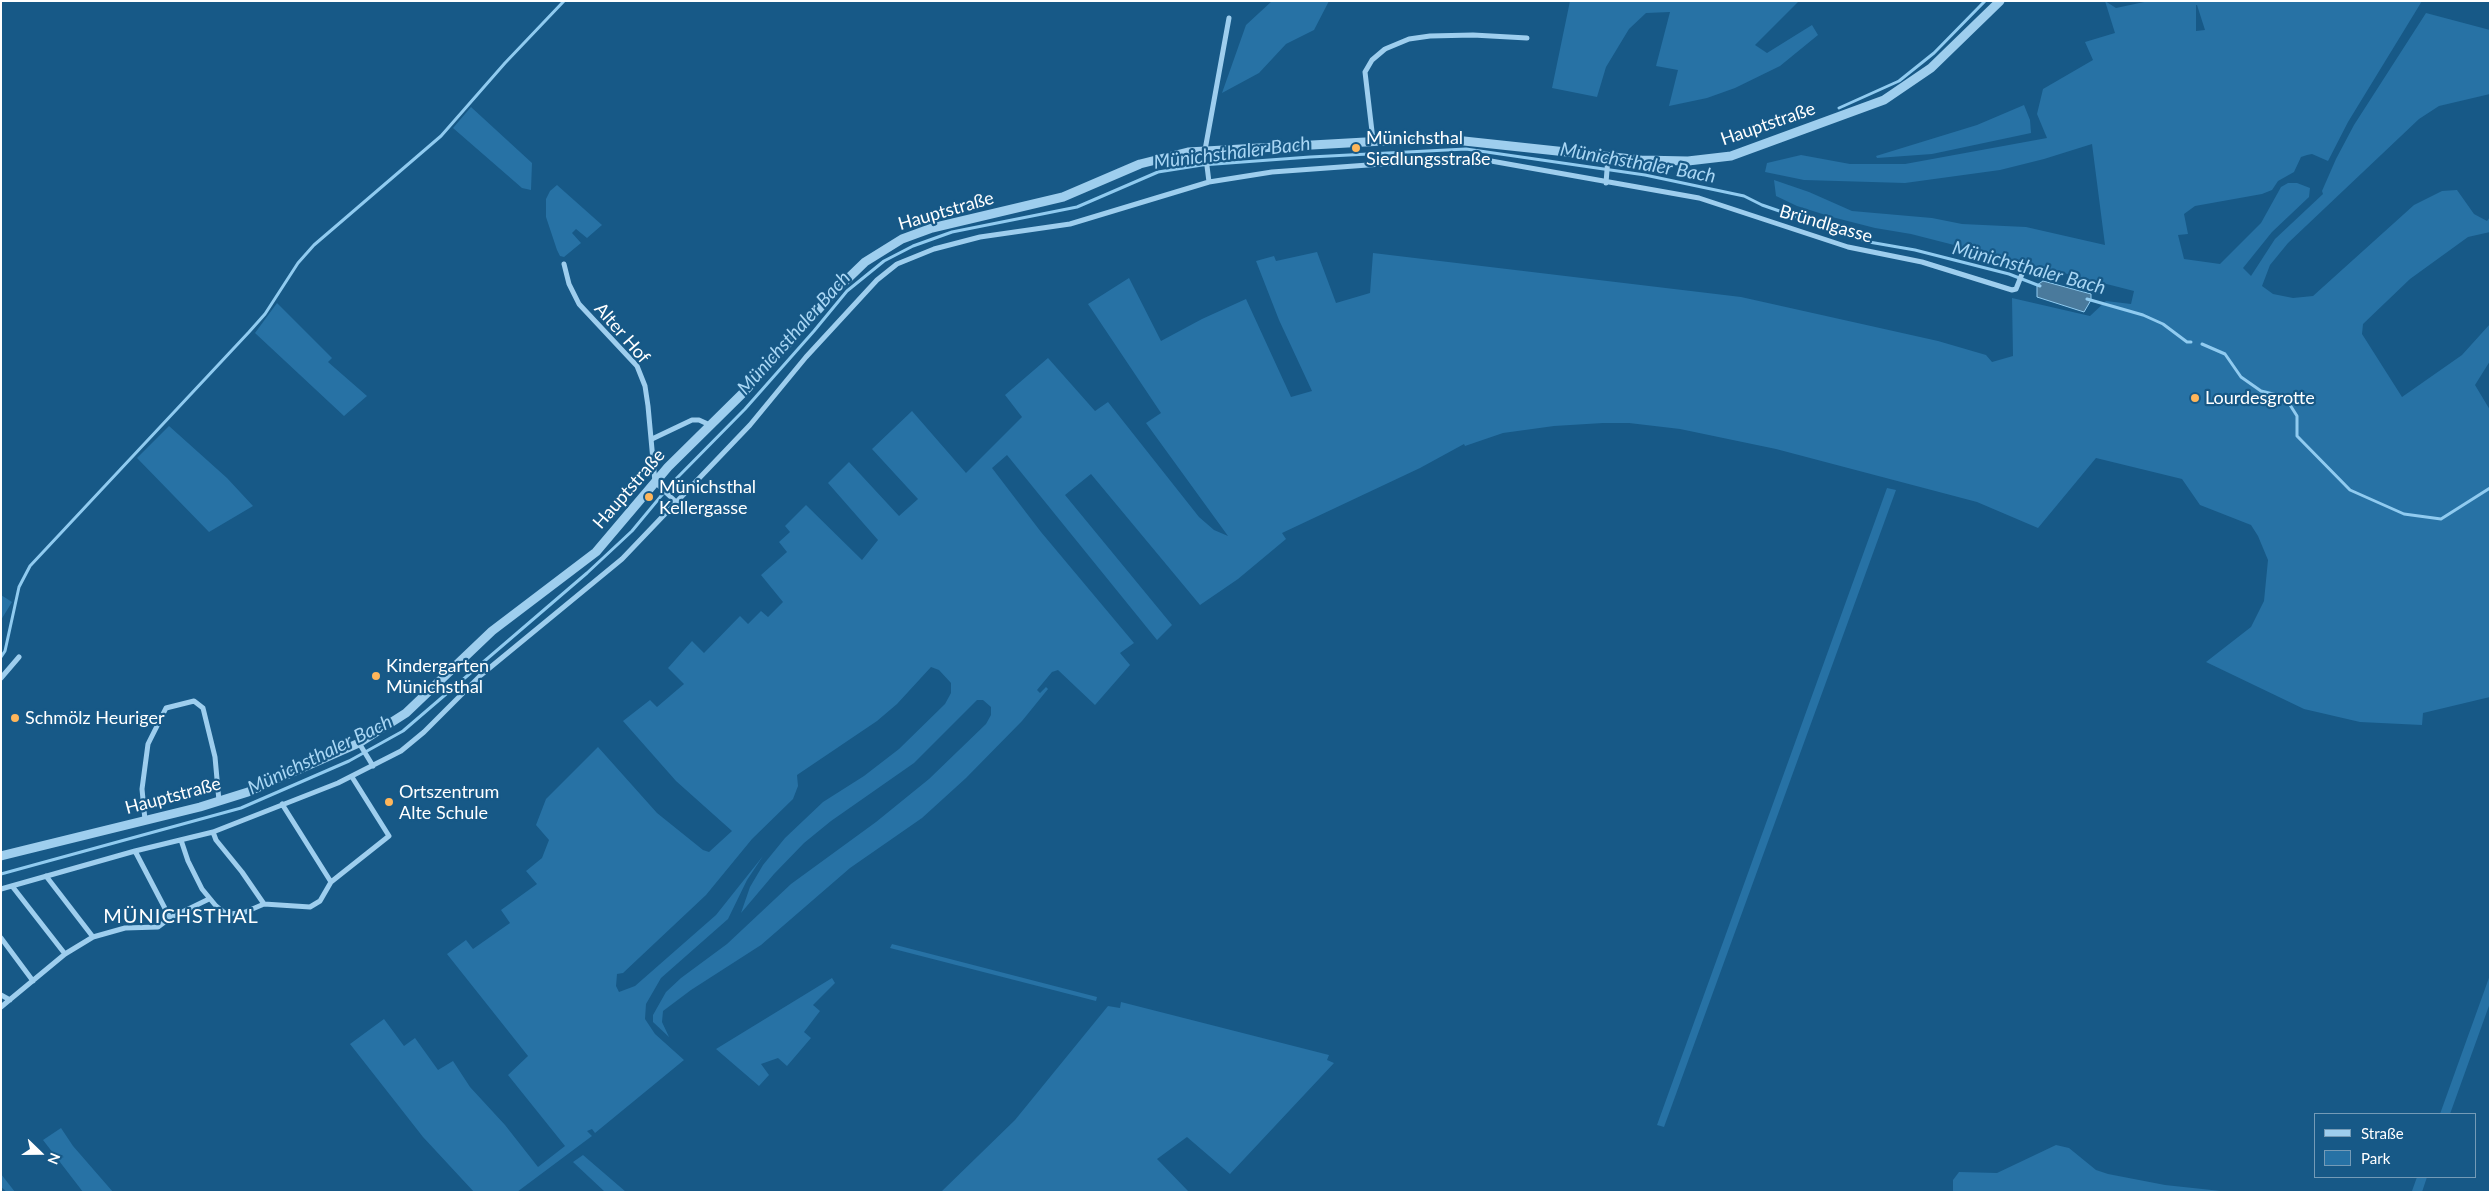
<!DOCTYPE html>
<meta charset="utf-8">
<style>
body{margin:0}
#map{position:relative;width:2491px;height:1193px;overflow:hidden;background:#175987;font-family:Lato,sans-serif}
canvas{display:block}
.frame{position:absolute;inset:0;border:2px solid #fff;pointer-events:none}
.legend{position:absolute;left:2314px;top:1113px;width:162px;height:65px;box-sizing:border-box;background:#175987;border:1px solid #749bb7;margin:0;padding:6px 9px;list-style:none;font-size:15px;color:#fff}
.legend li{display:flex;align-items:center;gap:10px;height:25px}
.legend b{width:25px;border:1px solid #749bb7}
.north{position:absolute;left:15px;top:1128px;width:50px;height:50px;-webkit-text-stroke:4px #175987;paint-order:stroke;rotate:112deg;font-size:14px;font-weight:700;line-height:20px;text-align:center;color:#fff}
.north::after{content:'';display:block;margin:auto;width:18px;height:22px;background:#fff;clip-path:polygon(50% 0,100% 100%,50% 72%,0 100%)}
</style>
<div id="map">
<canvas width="2491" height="1193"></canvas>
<div class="frame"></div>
<ul class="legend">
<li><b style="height:6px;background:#9eceee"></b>Straße</li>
<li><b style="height:14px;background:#2772a5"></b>Park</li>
</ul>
<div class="north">N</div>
</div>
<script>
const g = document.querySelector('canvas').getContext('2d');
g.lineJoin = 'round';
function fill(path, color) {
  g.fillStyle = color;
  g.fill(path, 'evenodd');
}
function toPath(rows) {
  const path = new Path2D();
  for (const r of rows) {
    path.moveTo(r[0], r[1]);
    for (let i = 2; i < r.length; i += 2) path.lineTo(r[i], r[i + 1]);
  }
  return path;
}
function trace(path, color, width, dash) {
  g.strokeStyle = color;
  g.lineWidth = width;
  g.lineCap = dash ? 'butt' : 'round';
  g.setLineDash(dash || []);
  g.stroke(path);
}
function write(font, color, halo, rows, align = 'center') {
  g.font = font + ' Lato,sans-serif';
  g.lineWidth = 4.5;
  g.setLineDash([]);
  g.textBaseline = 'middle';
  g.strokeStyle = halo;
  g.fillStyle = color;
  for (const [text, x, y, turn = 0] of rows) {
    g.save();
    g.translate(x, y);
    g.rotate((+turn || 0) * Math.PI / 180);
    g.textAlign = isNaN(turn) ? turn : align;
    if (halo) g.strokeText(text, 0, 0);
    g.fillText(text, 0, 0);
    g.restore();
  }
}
const green = toPath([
 [1272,1,1329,1,1314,30,1286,44,1259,73,1222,93,1246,25],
 [1570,1,1799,1,1755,45,1767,53,1812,25,1818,35,1780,66,1735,88,1707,98,1669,106,1678,70,1656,66,1670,12,1646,13,1629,29,1606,67,1597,97,1552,88],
 [2105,1,2116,8,2149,1,2422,1,2348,122,2328,161,2312,154,2307,155,2301,157,2294,172,2278,181,2272,190,2262,194,2195,206,2184,214,2188,234,2178,235,2184,259,2220,264,2261,223,2281,187,2288,183,2297,183,2310,188,2309,197,2272,232,2243,268,2251,276,2275,239,2323,194,2322,191,2336,159,2354,125,2426,13,2490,30,2490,94,2439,106,2419,119,2288,243,2270,265,2262,286,2273,294,2293,298,2313,296,2414,205,2442,191,2457,190,2474,214,2487,221,2490,217,2490,232,2468,237,2410,279,2363,324,2362,334,2402,397,2462,355,2490,324,2490,361,2475,385,2490,410,2490,697,2423,713,2422,725,2360,722,2304,709,2206,662,2251,627,2264,601,2268,560,2258,536,2251,525,2200,505,2182,479,2096,458,2038,528,1977,502,1776,449,1680,429,1629,423,1603,423,1554,426,1503,433,1465,446,1464,444,1420,468,1282,533,1286,539,1238,579,1200,605,1091,474,1065,495,1172,625,1157,640,1007,455,992,468,1041,532,1134,643,1120,653,1130,665,1095,705,1058,670,1052,672,1037,690,1040,693,1046,687,1048,689,1022,721,966,778,922,818,850,868,761,945,691,990,663,1011,662,1022,669,1037,653,1022,653,1015,666,992,681,978,727,944,791,884,876,822,929,779,986,724,991,715,991,707,983,700,977,700,914,763,831,821,804,843,774,874,741,913,750,887,763,865,785,838,823,802,864,776,899,749,945,704,951,693,951,683,939,670,931,667,897,704,877,721,797,775,798,786,793,799,752,839,706,895,623,973,617,974,616,986,619,992,635,986,716,915,763,856,747,880,728,919,661,978,646,1004,645,1019,655,1034,684,1060,595,1133,592,1129,587,1131,592,1136,517,1192,474,1192,423,1137,350,1044,384,1019,404,1046,415,1038,438,1070,453,1061,470,1087,505,1125,538,1167,565,1146,508,1075,528,1056,447,954,466,940,473,949,510,923,501,910,537,884,526,871,542,858,549,840,536,825,546,799,598,747,657,813,703,850,709,852,732,831,676,781,623,721,650,700,657,707,684,684,668,668,692,641,704,653,740,616,748,624,761,611,768,617,783,602,761,575,787,552,779,542,790,532,785,526,806,505,862,560,878,540,828,483,849,462,899,516,918,499,872,449,912,411,966,473,1022,417,1005,395,1048,358,1095,411,1108,402,1199,517,1214,530,1228,536,1146,423,1161,413,1088,304,1129,278,1161,341,1202,319,1246,299,1291,397,1312,391,1279,320,1256,261,1274,256,1276,261,1317,252,1336,303,1370,293,1373,253,1741,297,1938,341,1986,355,1992,362,2013,356,2012,298,2090,316,2106,301,2131,304,2134,291,1911,234,1875,228,1832,217,1797,206,1776,196,1774,180,1809,192,1852,211,1932,218,1962,224,2026,227,2105,245,2092,144,2044,159,2000,170,1905,183,1804,180,1765,172,1767,163,1801,155,1850,164,1905,164,2047,138,2037,114,2043,89,2093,60,2085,42,2115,33],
 [2196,5,2197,5,2205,30,2196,31],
 [2024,105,2030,120,2031,133,1932,154,1877,158,1876,156,1977,125],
 [471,107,532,163,531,190,522,188,453,128],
 [557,185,602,225,587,238,576,229,572,233,581,243,564,257,560,256,557,250,546,217,546,199,550,191],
 [277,303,332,358,328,362,367,396,344,416,255,333],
 [169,426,227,478,253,506,209,532,137,458],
 [1887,488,1896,490,1664,1127,1657,1125],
 [1,595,12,602,1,620],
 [892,944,1097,997,1096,1001,890,948],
 [2490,975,2490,1003,2450,1114,2440,1114],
 [832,978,835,983,813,1005,820,1011,804,1032,811,1038,787,1066,778,1058,761,1064,769,1075,759,1086,716,1049],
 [1121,1002,1329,1055,1327,1060,1334,1063,1230,1174,1187,1137,1157,1159,1189,1192,941,1192,1015,1120,1108,1006,1120,1008],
 [61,1128,73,1146,113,1192,83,1192,43,1140],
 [2056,1145,2069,1148,2096,1170,2108,1174,2165,1185,2230,1192,1953,1192,1953,1180,1959,1172,1997,1173],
 [583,1155,626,1192,605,1192,573,1162],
 [1,1174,15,1192,7,1192,1,1187],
 [2417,1177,2427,1177,2422,1192,2412,1191]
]);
const water = toPath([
 [2043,281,2091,294,2091,300,2084,312,2037,297,2037,285,2043,281]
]);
const stream = toPath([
 [1839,108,1899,81,1934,53,1985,1],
 [2087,299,2143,315,2163,324,2187,342,2191,342],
 [2202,344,2225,354,2241,377,2261,391,2285,397,2297,416,2297,436,2350,490,2404,514,2441,519,2490,488],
 [1,657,5,651,19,587,30,566,249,332,265,314,298,263,314,245,441,136,505,63,564,1],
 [1,874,241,808,349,761,403,731,587,573,632,531,671,484,745,409,814,331,847,291,884,261,913,246,952,232,1077,207,1158,172,1202,165,1310,157,1466,149,1645,175,1744,196,1762,205,1869,242,1915,250,2009,274,2040,286]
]);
const minor = toPath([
 [1373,140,1365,72,1372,60,1385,49,1409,39,1430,36,1473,35,1527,38],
 [1209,182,1205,150,1229,18],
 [1606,183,1608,157],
 [564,264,569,284,579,304,637,366,645,386,648,406,655,482,676,502],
 [652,439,692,420,699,420,710,425],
 [1,678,19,657],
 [359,743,373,766],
 [282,804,331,882],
 [145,820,142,789,148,744,166,708,194,701,203,708,215,757,219,801],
 [213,832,216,840,242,872,264,904],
 [181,840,188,861,202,889,216,906,226,914,243,913,264,904,310,907,320,901,331,882,389,836,352,777],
 [46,876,93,937],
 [12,886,65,954],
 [1,889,135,851,213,832,338,783,401,751,424,732,481,675,622,559,750,425,806,357,877,280,897,264,934,249,980,237,1070,224,1209,182,1272,172,1423,161,1491,161,1699,198,1848,247,1922,262,2012,290,2016,289,2024,269],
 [170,918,209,899],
 [1,938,33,981],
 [1,995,10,1000],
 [1,1007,65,954,93,937,125,928,158,927,170,918,135,851]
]);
const tertiary = toPath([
 [1,856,200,807,248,792,359,743,406,713,492,631,596,552,668,467,746,390,835,291,865,262,902,239,932,228,1063,197,1140,164,1188,152,1436,138,1641,160,1688,161,1731,156,1884,100,1931,68,2000,1]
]);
const markers = [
 [1356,148,5,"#ffb65a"],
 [2195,398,5,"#ffb65a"],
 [649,497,5,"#ffb65a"],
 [376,676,5,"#ffb65a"],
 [15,718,5,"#ffb65a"],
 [389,802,5,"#ffb65a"]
];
const streetNames = [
 ["Hauptstraße",1768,124,-19],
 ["Hauptstraße",946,211,-16],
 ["Bründlgasse",1826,224,16],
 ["Alter Hof",622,333,49],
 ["Hauptstraße",629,489,-49],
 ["Hauptstraße",173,796,-15]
];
const poiNames = [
 ["Münichsthal",1366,138],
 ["Siedlungsstraße",1366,159],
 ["Lourdesgrotte",2205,398],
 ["Münichsthal",659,487],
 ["Kellergasse",659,508],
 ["Kindergarten",386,666],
 ["Münichsthal",386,687],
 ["Schmölz Heuriger",25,718],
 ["Ortszentrum",399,792],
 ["Alte Schule",399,813]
];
const waterNames = [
 ["Münichsthaler Bach",1232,153,-7],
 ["Münichsthaler Bach",1638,163,10],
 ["Münichsthaler Bach",2029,268,15],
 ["Münichsthaler Bach",794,333,-48],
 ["Münichsthaler Bach",320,755,-26]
];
const quarterNames = [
 ["MÜNICHSTHAL",181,917]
];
fill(green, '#2772a5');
fill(water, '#4a7a9c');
trace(water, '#90cbf0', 1);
trace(stream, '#90cbf0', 3);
trace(minor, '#9eceee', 5);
trace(tertiary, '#9eceee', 9);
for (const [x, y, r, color] of markers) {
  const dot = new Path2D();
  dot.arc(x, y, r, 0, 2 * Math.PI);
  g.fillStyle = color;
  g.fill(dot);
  trace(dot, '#175987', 2);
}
write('18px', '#fff', '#175987', streetNames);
write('18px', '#fff', '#175987', poiNames, 'left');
write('italic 19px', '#a9d7f5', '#175987', waterNames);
g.letterSpacing = '1px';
write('20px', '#fff', '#175987', quarterNames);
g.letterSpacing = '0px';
</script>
